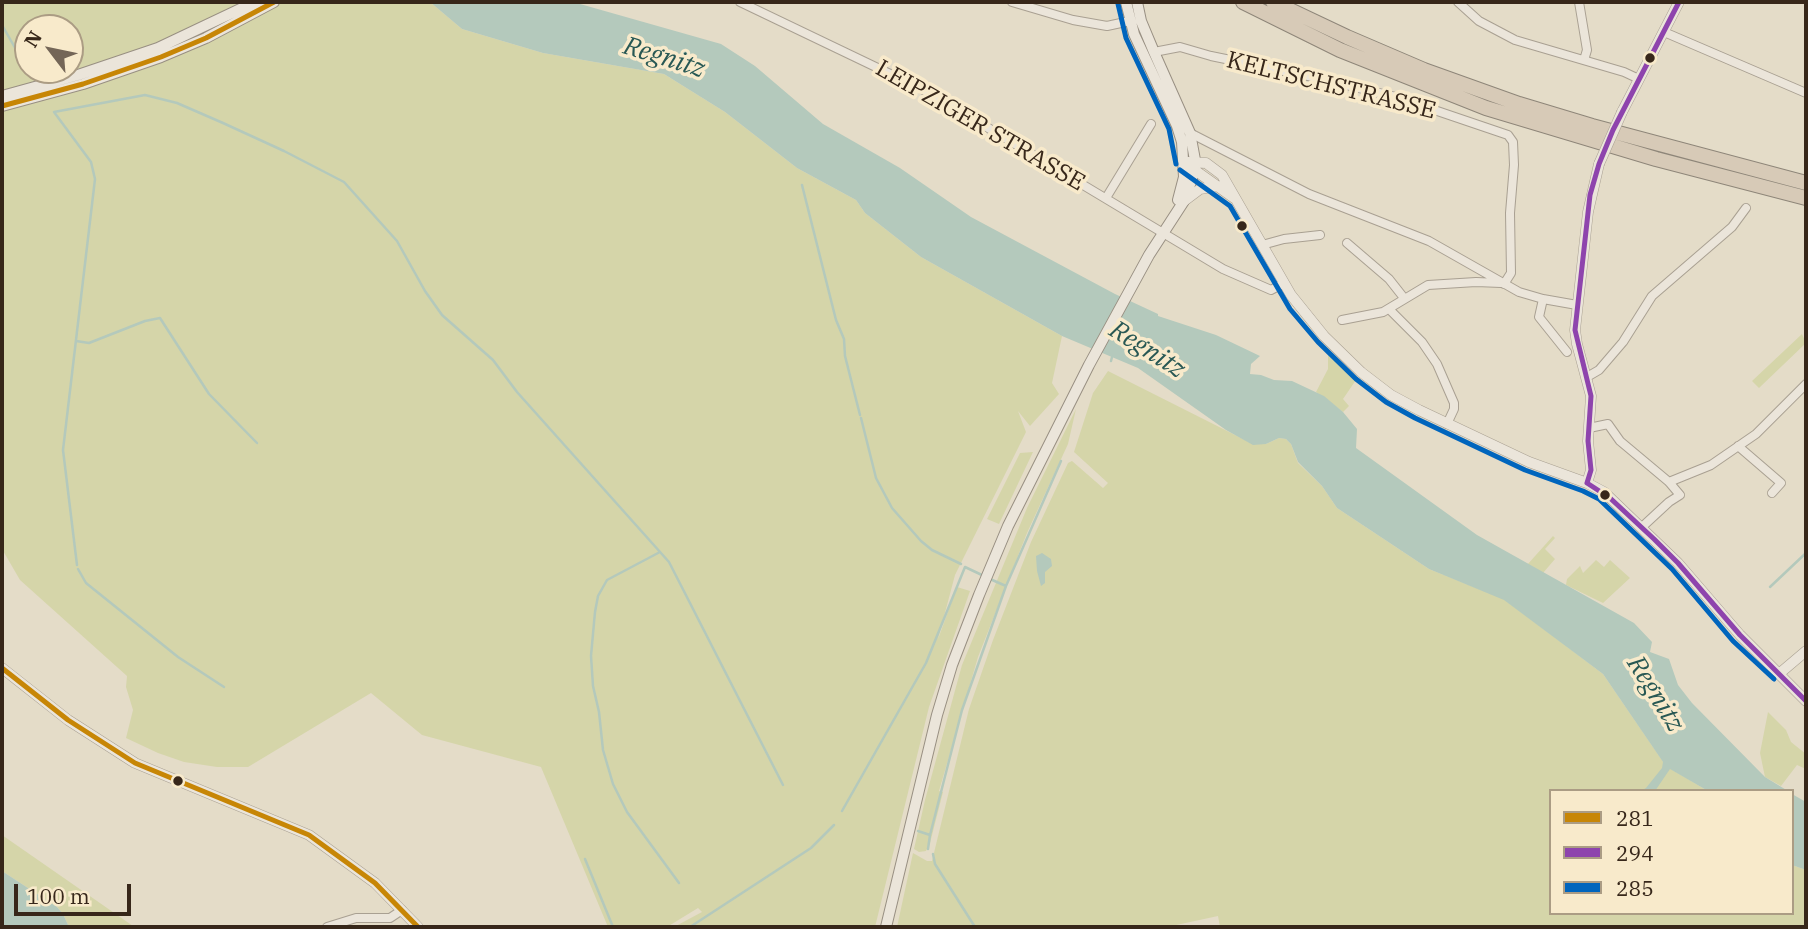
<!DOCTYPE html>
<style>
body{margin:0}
#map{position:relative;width:1808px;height:929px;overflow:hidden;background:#e4dcc8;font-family:"IBM Plex Serif",serif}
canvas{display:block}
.frame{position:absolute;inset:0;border:4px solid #37271a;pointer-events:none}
.legend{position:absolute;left:1549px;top:789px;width:245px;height:126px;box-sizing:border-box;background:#f8eacb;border:2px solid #ab9c84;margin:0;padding:9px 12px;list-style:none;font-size:21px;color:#37271a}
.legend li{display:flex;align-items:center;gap:14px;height:35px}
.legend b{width:35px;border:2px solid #ab9c84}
.north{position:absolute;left:14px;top:14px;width:70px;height:70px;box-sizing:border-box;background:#f8eacb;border:2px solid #ab9c84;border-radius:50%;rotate:302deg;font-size:19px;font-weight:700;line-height:28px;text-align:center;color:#37271a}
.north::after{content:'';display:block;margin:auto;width:24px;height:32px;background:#746657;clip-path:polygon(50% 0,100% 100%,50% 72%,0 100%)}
.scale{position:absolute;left:14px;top:884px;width:117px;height:32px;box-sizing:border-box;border:4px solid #37271a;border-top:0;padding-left:9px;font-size:21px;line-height:24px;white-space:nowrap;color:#37271a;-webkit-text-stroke:5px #f8eacb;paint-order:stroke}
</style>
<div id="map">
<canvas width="1808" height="929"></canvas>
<div class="frame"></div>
<ul class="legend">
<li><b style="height:9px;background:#c78606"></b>281</li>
<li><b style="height:9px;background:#8e44ad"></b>294</li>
<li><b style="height:9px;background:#0065bd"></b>285</li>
</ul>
<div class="north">N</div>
<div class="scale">100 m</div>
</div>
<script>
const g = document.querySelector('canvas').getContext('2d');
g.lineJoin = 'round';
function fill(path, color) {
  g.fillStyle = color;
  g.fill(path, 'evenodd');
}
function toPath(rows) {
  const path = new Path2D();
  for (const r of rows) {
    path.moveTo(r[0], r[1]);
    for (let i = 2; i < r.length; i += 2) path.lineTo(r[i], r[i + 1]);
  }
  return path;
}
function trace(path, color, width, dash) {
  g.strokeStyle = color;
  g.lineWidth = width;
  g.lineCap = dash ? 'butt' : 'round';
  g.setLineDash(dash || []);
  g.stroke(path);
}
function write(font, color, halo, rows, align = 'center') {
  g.font = font + ' "IBM Plex Serif",serif';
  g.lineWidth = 7;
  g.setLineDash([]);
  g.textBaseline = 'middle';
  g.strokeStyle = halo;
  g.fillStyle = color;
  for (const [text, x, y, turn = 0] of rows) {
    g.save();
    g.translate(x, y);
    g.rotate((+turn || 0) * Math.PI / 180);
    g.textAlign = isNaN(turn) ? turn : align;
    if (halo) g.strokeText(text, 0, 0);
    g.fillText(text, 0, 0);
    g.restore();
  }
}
const green = toPath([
 [2,2,430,2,462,29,543,53,664,74,725,112,797,168,856,200,865,213,921,257,1062,336,1052,383,1059,394,1030,426,1018,411,1026,432,955,575,938,639,957,587,970,591,929,707,875,927,674,927,702,912,698,908,667,927,608,927,541,767,422,735,371,693,248,767,217,767,184,762,158,753,126,738,133,710,126,687,127,676,20,580,2,549],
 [28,28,70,28,70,70,28,70],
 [1802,334,1806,343,1759,388,1752,381],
 [1328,355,1356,380,1343,399,1349,406,1343,412,1316,392,1328,369],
 [1108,371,1253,444,1266,444,1279,438,1286,439,1291,444,1298,463,1322,486,1337,508,1429,569,1504,599,1603,674,1666,766,1708,791,1551,791,1551,913,1792,913,1792,865,1806,870,1806,927,1220,927,1218,916,1167,927,897,927,913,853,927,861,932,861,969,709,993,640,1031,542,1068,463,1072,461,1103,488,1108,483,1074,452,1093,393],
 [1076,409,1068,444,1027,533,978,657,939,791,943,792,930,843,926,851,919,852,914,849,925,800,962,665,1027,508],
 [1033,452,999,524,987,519,1020,453],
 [1553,536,1555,538,1545,549,1555,559,1543,573,1527,565],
 [1596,560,1604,567,1610,560,1630,578,1603,603,1566,585,1567,579,1580,566,1583,573],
 [1768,712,1786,730,1791,742,1806,754,1806,769,1797,765,1781,786,1765,777,1760,753],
 [2,835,133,926,138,927,69,927,63,914,57,907,2,871]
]);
const water = toPath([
 [430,2,573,2,721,44,755,66,823,124,900,168,971,217,1115,294,1158,314,1158,316,1216,335,1260,356,1251,364,1250,374,1261,375,1274,380,1292,381,1324,396,1343,412,1357,429,1356,448,1477,535,1634,623,1652,642,1650,652,1669,659,1678,685,1692,703,1765,777,1788,791,1708,791,1670,769,1655,791,1641,791,1646,788,1662,768,1663,762,1603,674,1504,600,1429,569,1337,508,1322,486,1298,462,1291,444,1286,439,1279,438,1266,444,1253,445,1226,430,1138,368,1062,336,921,257,865,213,856,200,797,168,725,112,664,74,543,53,462,29],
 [1042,553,1051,559,1052,566,1045,572,1045,583,1041,586,1037,571,1036,556],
 [1792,794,1806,802,1806,870,1792,865],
 [2,871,57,907,63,914,69,927,2,927]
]);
const stream = toPath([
 [2,25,30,74],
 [802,185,836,320,844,339,845,356,860,415],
 [76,341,89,343,145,321,160,318,209,394,257,443],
 [1111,361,1112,357],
 [861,418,876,478,892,508,921,541,932,550,961,564],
 [660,552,607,580,598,596,595,612,591,656,593,686,599,712,603,750,613,784,627,812,679,883],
 [77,565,63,450,95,179,91,162,54,112,145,95,177,103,223,123,284,151,344,182,397,241,425,291,442,315,493,360,517,392,669,562,783,785],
 [965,567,984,576],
 [78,569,86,583,178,657,224,687],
 [990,579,1006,586,1061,461],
 [1770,587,1806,553],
 [842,811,926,663,965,567],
 [918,831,930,835,962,710,1006,586],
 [928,849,930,835],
 [933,854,935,864,975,927],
 [585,859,613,927],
 [690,927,811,848,834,825]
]);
const minor = toPath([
 [740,2,930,93,1223,269,1271,290,1284,283],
 [1012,2,1073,20,1107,26,1130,21],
 [1458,2,1479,21,1515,40,1624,72,1639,79],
 [1579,2,1587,50,1584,60],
 [1664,32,1806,93],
 [1154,52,1180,47,1211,56,1313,77,1396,97,1508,135,1513,142,1514,165,1510,213,1511,273,1504,284],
 [1190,133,1309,194,1429,241,1519,292,1543,299,1577,305],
 [1106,198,1151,124],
 [1347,243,1389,279,1404,298],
 [1262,245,1284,239,1320,235],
 [1543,299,1539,317,1567,352],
 [1389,309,1422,342,1437,364,1454,403,1454,409,1447,424],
 [1342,320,1383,312,1428,285,1476,282,1501,283],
 [1587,377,1599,370,1623,342,1652,296,1732,227,1746,208],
 [1589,428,1608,424,1620,441,1669,482,1680,495,1669,502,1642,527],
 [1738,446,1781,483,1772,493],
 [1669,482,1711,465,1756,434,1806,384],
 [327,927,356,918,390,918,402,910]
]);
const tertiary = toPath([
 [1622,112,1679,2],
 [1188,162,1206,163,1222,175,1291,295,1324,336,1361,372,1391,395,1419,410,1529,462,1587,483,1604,492,1678,563,1740,635,1806,701],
 [1189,166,1234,198],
 [1184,201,1200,189,1218,186],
 [1587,483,1591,470,1588,441,1591,396,1577,344,1575,330,1588,212,1599,164],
 [2,668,68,720,135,763,309,835,375,883,418,927],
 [1780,673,1806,651]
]);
const secondary = toPath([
 [1126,2,1134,34,1177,126,1182,142,1184,177,1178,200],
 [2,96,78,75,158,48,255,2],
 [2,106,83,84,161,57,206,38,274,2],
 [886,927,937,715,952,665,979,595,1008,526,1089,365,1149,255,1184,201,1192,179,1195,160,1190,133,1154,52,1141,21,1137,2]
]);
const motorway = toPath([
 [1243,2,1340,50,1486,108,1656,159,1806,198],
 [1273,2,1347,37,1424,70,1519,104,1592,126,1806,183]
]);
const tertiaryBridge = toPath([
 [1599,164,1622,112]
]);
const bus1 = toPath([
 [2,106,83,84,161,57,206,38,274,2],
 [2,668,68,720,135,763,309,835,375,883,418,927]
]);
const bus2 = toPath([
 [1587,483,1591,470,1588,441,1591,396,1575,330,1590,195,1599,164,1613,130,1679,2],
 [1587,483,1610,498,1654,539,1678,563,1740,635,1806,701]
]);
const bus3 = toPath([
 [1118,4,1126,38,1169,129,1176,164],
 [1180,170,1230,206,1290,309,1318,342,1356,379,1386,402,1415,418,1525,470,1583,491,1599,499,1672,569,1733,641,1774,679]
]);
const markers = [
 [1650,58,6,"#37271a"],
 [1242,226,6,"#37271a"],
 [1605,495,6,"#37271a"],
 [178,781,6,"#37271a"]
];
const streetNames = [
 ["KELTSCHSTRASSE",1331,86,14],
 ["LEIPZIGER STRASSE",980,126,30]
];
const waterNames = [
 ["Regnitz",664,58,17],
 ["Regnitz",1147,350,32],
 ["Regnitz",1655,694,58]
];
fill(green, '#d5d5a9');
fill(water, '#b4c9bc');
trace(stream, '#b4c9bc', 2.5);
trace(minor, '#a9a092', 10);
trace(tertiary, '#a9a092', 11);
trace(secondary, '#988f82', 12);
trace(motorway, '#8e8679', 16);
trace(minor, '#ebe5da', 8);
trace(tertiary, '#ebe5da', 10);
trace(secondary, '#ebe5da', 10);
trace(motorway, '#d7cab7', 14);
trace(tertiaryBridge, '#a9a092', 11, []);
trace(tertiaryBridge, '#ebe5da', 10);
trace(bus1, '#c78606', 5);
trace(bus2, '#8e44ad', 5);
trace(bus3, '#0065bd', 5);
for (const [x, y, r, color] of markers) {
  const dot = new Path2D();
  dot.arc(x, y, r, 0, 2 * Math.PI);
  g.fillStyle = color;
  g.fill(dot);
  trace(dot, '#f8eacb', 2.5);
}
write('24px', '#37271a', '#f8eacb', streetNames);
write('italic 26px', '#285854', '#f8eacb', waterNames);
</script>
